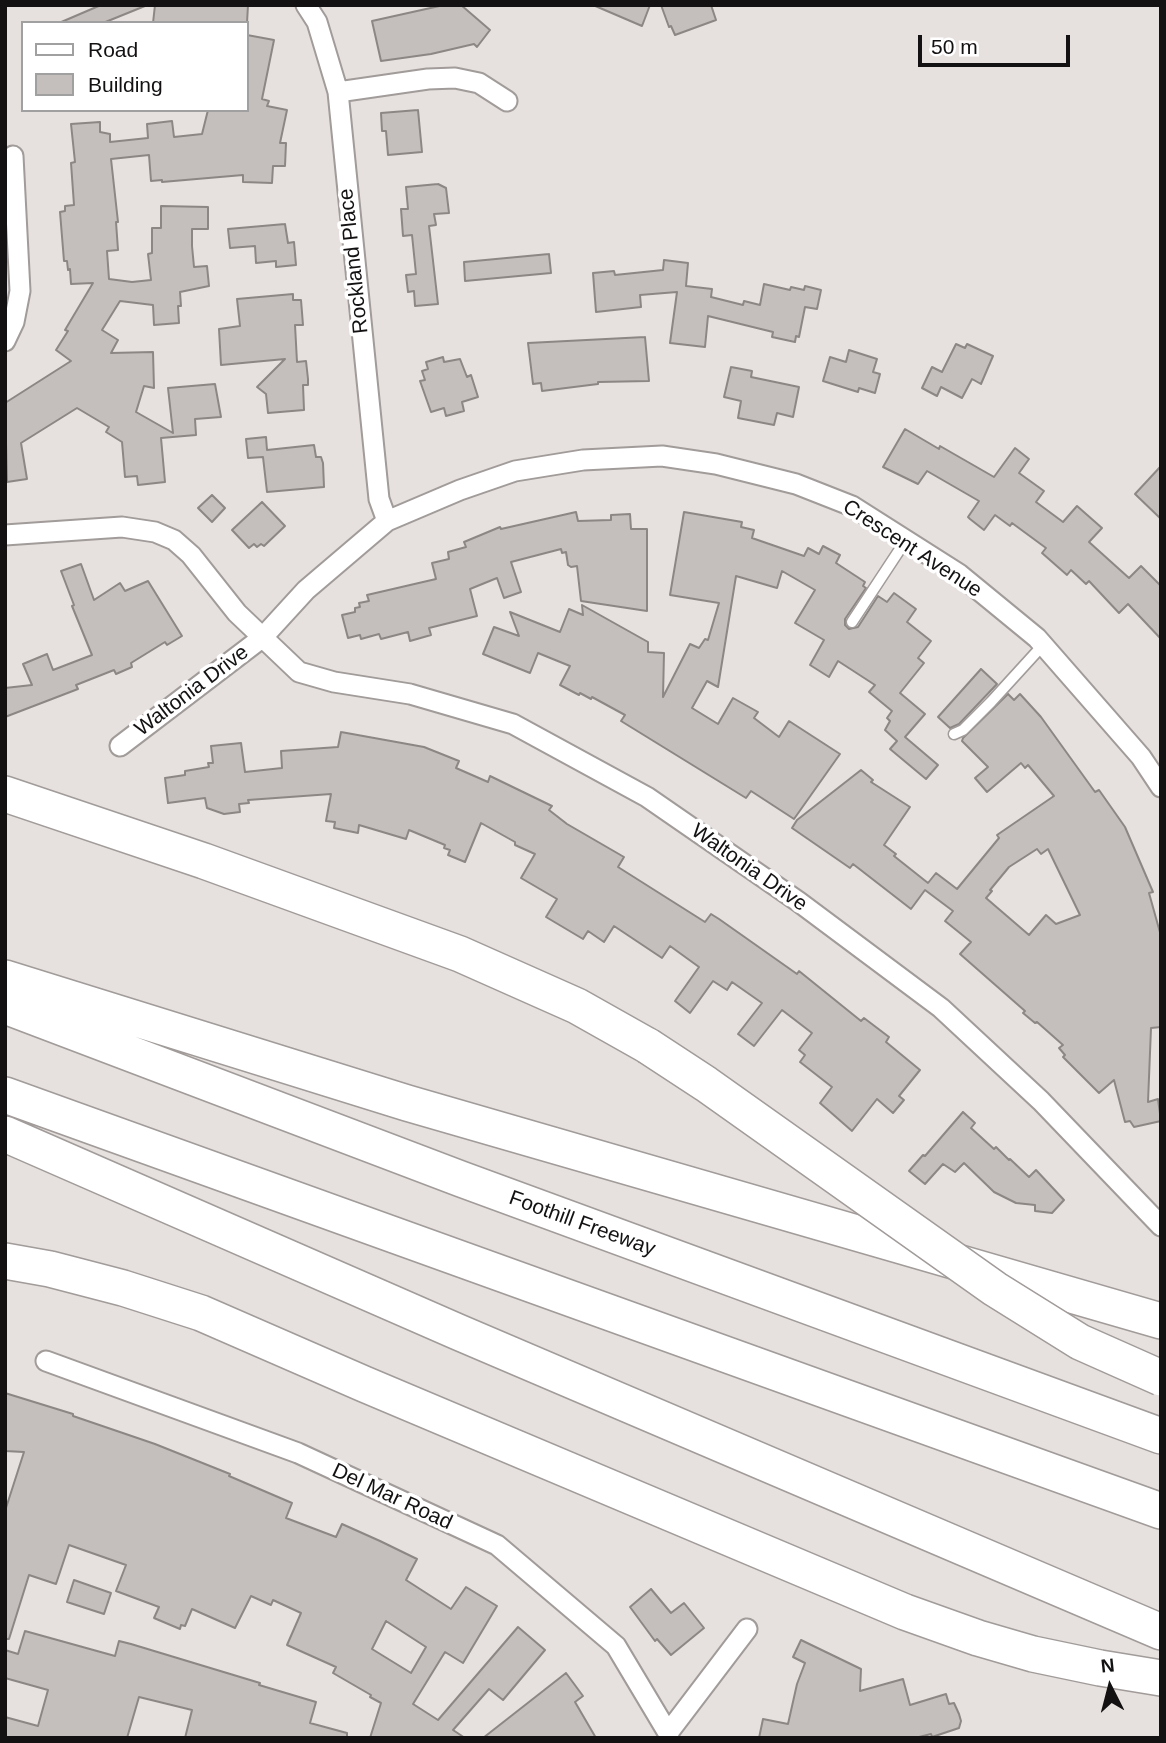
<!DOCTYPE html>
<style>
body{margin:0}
#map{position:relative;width:1166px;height:1743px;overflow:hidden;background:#e6e0de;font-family:Helvetica,sans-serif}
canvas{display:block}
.frame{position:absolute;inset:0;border:7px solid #131111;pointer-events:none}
.legend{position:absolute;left:21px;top:21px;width:228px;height:91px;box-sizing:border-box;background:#fff;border:2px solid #a1a0a0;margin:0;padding:9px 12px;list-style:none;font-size:21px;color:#131111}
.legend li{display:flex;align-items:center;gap:14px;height:35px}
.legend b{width:35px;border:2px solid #a1a0a0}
.north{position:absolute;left:1075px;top:1652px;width:70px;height:70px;-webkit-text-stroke:5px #fff;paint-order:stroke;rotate:354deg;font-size:19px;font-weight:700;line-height:28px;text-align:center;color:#131111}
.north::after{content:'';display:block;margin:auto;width:24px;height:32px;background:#131111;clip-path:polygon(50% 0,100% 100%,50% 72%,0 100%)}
.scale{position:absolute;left:918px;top:35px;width:152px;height:32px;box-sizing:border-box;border:4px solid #131111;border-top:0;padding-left:9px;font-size:21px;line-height:24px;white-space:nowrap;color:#131111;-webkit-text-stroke:5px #fff;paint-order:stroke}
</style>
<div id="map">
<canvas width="1166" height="1743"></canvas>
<div class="frame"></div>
<ul class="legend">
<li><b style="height:9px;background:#fff"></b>Road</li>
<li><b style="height:19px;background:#c4bfbd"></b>Building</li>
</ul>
<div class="north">N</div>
<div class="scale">50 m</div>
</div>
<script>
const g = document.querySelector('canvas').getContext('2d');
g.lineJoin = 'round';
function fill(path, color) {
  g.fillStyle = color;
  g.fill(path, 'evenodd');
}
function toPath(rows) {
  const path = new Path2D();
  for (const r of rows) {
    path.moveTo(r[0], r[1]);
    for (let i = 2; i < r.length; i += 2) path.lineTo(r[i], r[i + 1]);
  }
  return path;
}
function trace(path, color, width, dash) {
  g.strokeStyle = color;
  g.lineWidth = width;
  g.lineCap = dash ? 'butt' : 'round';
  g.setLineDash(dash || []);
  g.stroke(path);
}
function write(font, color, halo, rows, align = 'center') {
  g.font = font + ' Helvetica,sans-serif';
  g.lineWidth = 7;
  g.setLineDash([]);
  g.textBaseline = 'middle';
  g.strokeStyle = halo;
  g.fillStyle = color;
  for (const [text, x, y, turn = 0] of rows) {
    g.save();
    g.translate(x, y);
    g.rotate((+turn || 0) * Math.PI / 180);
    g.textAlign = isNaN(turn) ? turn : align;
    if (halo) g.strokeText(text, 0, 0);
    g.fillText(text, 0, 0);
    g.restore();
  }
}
const building = toPath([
 [101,5,145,6,103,23,59,23,101,5],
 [155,5,248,5,247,23,153,23,155,5],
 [444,5,461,5,490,30,477,47,474,44,431,54,381,61,372,21,444,5],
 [593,5,650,5,642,26,593,5],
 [661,5,711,5,716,20,675,35,671,26,669,27,661,5],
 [247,35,274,40,262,99,269,101,267,106,287,110,280,143,286,143,285,166,273,166,272,183,243,182,243,175,162,182,162,180,151,181,149,155,111,159,118,222,116,222,118,250,107,251,109,279,132,282,151,280,148,254,152,253,152,228,161,228,161,206,208,207,208,229,192,229,192,246,194,267,207,266,209,286,180,292,181,306,178,306,179,323,154,325,153,305,120,301,102,330,118,340,111,353,153,352,154,388,144,386,136,412,173,433,168,388,215,384,221,417,195,419,196,435,161,438,165,482,138,485,137,476,125,477,122,442,106,432,109,427,77,408,21,443,27,479,7,482,5,403,71,361,56,350,68,331,65,330,93,283,71,284,70,269,68,270,67,261,64,261,60,212,65,211,65,206,74,205,71,163,75,162,71,124,100,122,100,132,110,134,110,142,148,138,147,124,172,121,174,137,202,134,208,110,247,110,247,35],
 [418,110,422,152,388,155,386,131,382,131,381,113,418,110],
 [438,184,446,188,449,213,434,214,436,225,429,226,438,304,415,306,414,291,408,292,406,275,416,274,412,235,403,236,401,209,408,209,406,187,438,184],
 [285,224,288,243,294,242,296,265,276,267,276,261,256,263,255,246,230,248,228,229,285,224],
 [549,254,551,273,465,281,464,262,549,254],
 [664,260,688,263,686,286,712,289,711,297,743,305,744,301,760,305,764,284,790,290,791,287,804,290,805,286,821,290,817,309,805,307,799,337,796,336,795,342,772,337,773,332,708,316,705,347,670,343,677,292,640,295,641,307,596,312,593,273,614,271,615,275,663,270,664,260],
 [293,294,293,300,301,300,303,325,295,325,297,362,306,361,308,379,308,385,303,385,304,410,268,413,266,394,257,387,285,359,221,365,219,329,240,326,237,299,293,294],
 [645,337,649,381,598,382,598,384,542,391,541,383,533,384,528,343,645,337],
 [956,344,965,348,967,344,993,356,981,384,972,379,962,398,941,387,937,396,922,388,932,367,942,372,956,344],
 [849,350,877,359,873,372,880,374,875,393,859,388,858,392,823,381,830,357,846,362,849,350],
 [443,357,444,362,460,359,467,377,471,375,478,397,462,402,464,411,446,416,444,408,431,412,420,381,425,380,422,371,428,369,426,362,443,357],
 [731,367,752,371,751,377,799,387,793,417,777,413,774,425,738,418,741,401,724,397,731,367],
 [905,429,939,449,940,446,994,477,1015,448,1029,459,1019,473,1044,491,1036,502,1063,522,1077,506,1102,528,1089,542,1129,578,1141,566,1161,586,1161,639,1128,604,1119,613,1089,581,1086,584,1071,570,1067,575,1042,553,1046,548,1012,523,1010,526,995,515,984,530,970,519,968,517,979,501,927,471,918,484,883,467,905,429],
 [266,437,267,450,314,445,316,457,321,457,323,463,324,487,267,492,263,457,248,458,246,439,266,437],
 [1161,466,1161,519,1135,494,1161,466],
 [212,495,225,508,212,522,198,508,212,495],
 [262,502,285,526,264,546,261,544,257,547,254,544,249,548,232,530,262,502],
 [576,512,578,521,611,520,611,515,630,514,631,529,647,529,647,611,581,601,577,566,571,567,568,565,566,552,562,553,561,549,511,562,521,592,504,598,497,578,470,589,477,616,429,628,431,635,410,641,408,632,381,639,379,634,361,639,360,635,348,638,342,615,355,612,355,608,360,607,359,603,369,601,367,595,436,579,432,563,449,559,448,552,466,547,464,542,500,527,501,529,576,512],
 [684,512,742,522,741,527,754,530,752,538,804,556,808,548,819,554,823,546,840,555,836,563,865,582,863,586,866,588,845,619,845,625,849,629,858,627,878,596,887,602,894,593,916,609,907,622,931,641,918,658,924,663,900,693,925,714,905,737,938,765,926,779,890,749,897,741,885,730,890,721,887,718,892,711,869,692,875,685,838,661,829,677,810,665,824,640,795,623,815,590,782,571,777,588,736,576,718,687,707,681,692,708,718,724,733,698,758,712,754,718,779,737,789,721,840,754,794,819,751,791,746,798,621,721,625,715,592,697,591,699,580,693,579,695,560,685,570,666,538,653,530,673,483,654,494,627,519,636,510,612,560,632,569,609,583,615,582,605,648,642,648,652,664,653,663,697,690,644,699,648,705,639,708,640,719,603,670,595,684,512],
 [81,564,94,600,120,583,125,591,148,581,182,636,167,645,165,642,131,663,132,667,116,674,114,670,76,685,78,689,5,717,5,688,32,685,23,664,47,654,53,670,92,655,72,606,74,605,61,571,81,564],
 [981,669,997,684,959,724,950,728,938,717,981,669],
 [1008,694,1014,700,1020,694,1041,717,1095,792,1099,790,1125,827,1153,892,1149,893,1161,936,1161,1027,1151,1028,1148,1102,1158,1099,1161,1121,1134,1127,1130,1121,1125,1122,1114,1080,1099,1093,1063,1057,1065,1055,1059,1048,1063,1045,1037,1022,1035,1023,1023,1013,1025,1011,960,954,971,942,945,921,953,911,925,890,911,909,853,864,850,868,792,828,797,820,861,770,873,780,871,782,910,807,884,845,896,854,894,856,928,883,936,873,957,889,999,838,997,835,1054,796,1028,765,1025,768,1021,763,987,792,975,778,988,767,962,741,963,738,1008,694],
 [1037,849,1041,854,1048,849,1080,915,1056,924,1046,915,1029,935,986,898,992,891,990,890,1009,867,1037,849],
 [341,732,424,747,459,761,456,768,488,782,490,776,552,806,549,810,567,824,624,857,618,867,705,922,711,914,719,919,797,974,799,971,861,1021,864,1018,889,1037,886,1042,920,1070,899,1096,904,1100,893,1113,877,1099,852,1131,820,1103,832,1087,800,1062,805,1055,799,1050,812,1033,782,1010,754,1046,738,1034,762,1003,732,982,727,990,713,981,690,1013,675,1001,699,967,670,946,662,958,614,926,604,942,588,931,583,939,546,917,557,899,521,878,535,854,515,845,515,842,481,823,465,862,448,855,450,850,444,848,445,845,409,830,406,839,359,825,358,833,334,828,335,822,326,821,331,794,248,800,249,803,239,804,240,812,224,814,207,808,205,798,168,803,165,778,185,775,185,771,209,767,208,763,213,763,211,746,241,743,245,772,282,768,281,751,338,747,341,732],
 [963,1112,975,1123,971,1128,994,1149,996,1147,1009,1160,1010,1159,1029,1177,1036,1170,1064,1200,1052,1213,1035,1211,1035,1205,1016,1203,994,1192,964,1163,955,1172,943,1164,925,1184,909,1171,923,1155,925,1156,963,1112],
 [5,1393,73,1414,73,1416,155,1444,230,1474,229,1476,292,1503,286,1518,336,1537,342,1524,380,1541,417,1559,406,1580,451,1609,466,1587,497,1606,463,1663,445,1652,413,1704,438,1720,518,1627,545,1650,503,1700,489,1689,453,1730,465,1738,370,1738,381,1703,370,1697,371,1695,333,1673,336,1667,287,1645,301,1613,273,1600,271,1605,251,1596,235,1628,192,1609,185,1626,181,1625,180,1629,154,1618,159,1607,116,1591,126,1565,69,1545,56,1584,29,1575,9,1639,5,1639,5,1511,24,1452,5,1451,5,1393],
 [386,1621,426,1647,411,1673,372,1649,386,1621],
 [74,1580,111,1593,104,1614,67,1602,74,1580],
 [651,1589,671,1613,684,1603,704,1628,671,1655,657,1639,655,1641,630,1607,651,1589],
 [25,1631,115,1656,119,1641,131,1644,260,1683,259,1685,316,1702,310,1723,347,1733,347,1738,185,1738,192,1710,139,1697,127,1738,5,1738,5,1717,38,1726,48,1690,5,1678,5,1650,18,1654,25,1631],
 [801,1640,861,1669,860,1691,903,1679,910,1705,946,1694,949,1704,954,1703,959,1714,961,1721,959,1728,932,1737,931,1734,915,1738,759,1738,763,1719,788,1724,797,1684,805,1663,793,1657,801,1640],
 [566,1673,583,1696,575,1702,596,1738,483,1738,566,1673]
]);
const service = toPath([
 [852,622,906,540],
 [954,734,963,730,991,702,1043,645]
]);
const minor = toPath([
 [306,5,317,22,338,92,379,499,387,521],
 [338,92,428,79,455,78,479,83,507,101],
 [5,341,14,322,20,291,13,156],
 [5,535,122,527,155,532,174,540,191,555,237,613,299,672,334,682,410,694,513,724,647,797,799,902,941,1008,1041,1101,1161,1226],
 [120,746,263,637,306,590,387,521,460,490,515,471,583,460,662,456,716,464,796,484,852,506,959,574,1037,638,1141,757,1161,787],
 [46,1361,298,1453,497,1545,616,1646,668,1733],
 [669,1738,668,1733,747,1629]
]);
const motorway = toPath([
 [5,794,204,861,460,954,577,1006,648,1046],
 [5,978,407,1103,1161,1321],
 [5,1006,461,1179,1161,1436],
 [5,1095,1161,1511],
 [5,1134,458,1332,1161,1632],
 [5,1261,50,1269,123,1288,201,1313,364,1384,905,1612,978,1638,1033,1654,1100,1668,1161,1678]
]);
const motorwayBridge = toPath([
 [648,1046,706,1084,995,1289,1080,1342,1161,1378]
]);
const streetNames = [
 ["Rockland Place",354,261,-96],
 ["Crescent Avenue",912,549,33],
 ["Waltonia Drive",192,691,-37],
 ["Waltonia Drive",749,868,35],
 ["Foothill Freeway",582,1224,20],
 ["Del Mar Road",392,1497,25]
];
fill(building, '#c4bfbd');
trace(building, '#8c8785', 2);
trace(service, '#a19b9a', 13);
trace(minor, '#a19b9a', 23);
trace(motorway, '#a19b9a', 38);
trace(service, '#fff', 10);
trace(minor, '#fff', 19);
trace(motorway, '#fff', 35);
trace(motorwayBridge, '#a19b9a', 38, []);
trace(motorwayBridge, '#fff', 35);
write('21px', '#131111', '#fff', streetNames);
</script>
